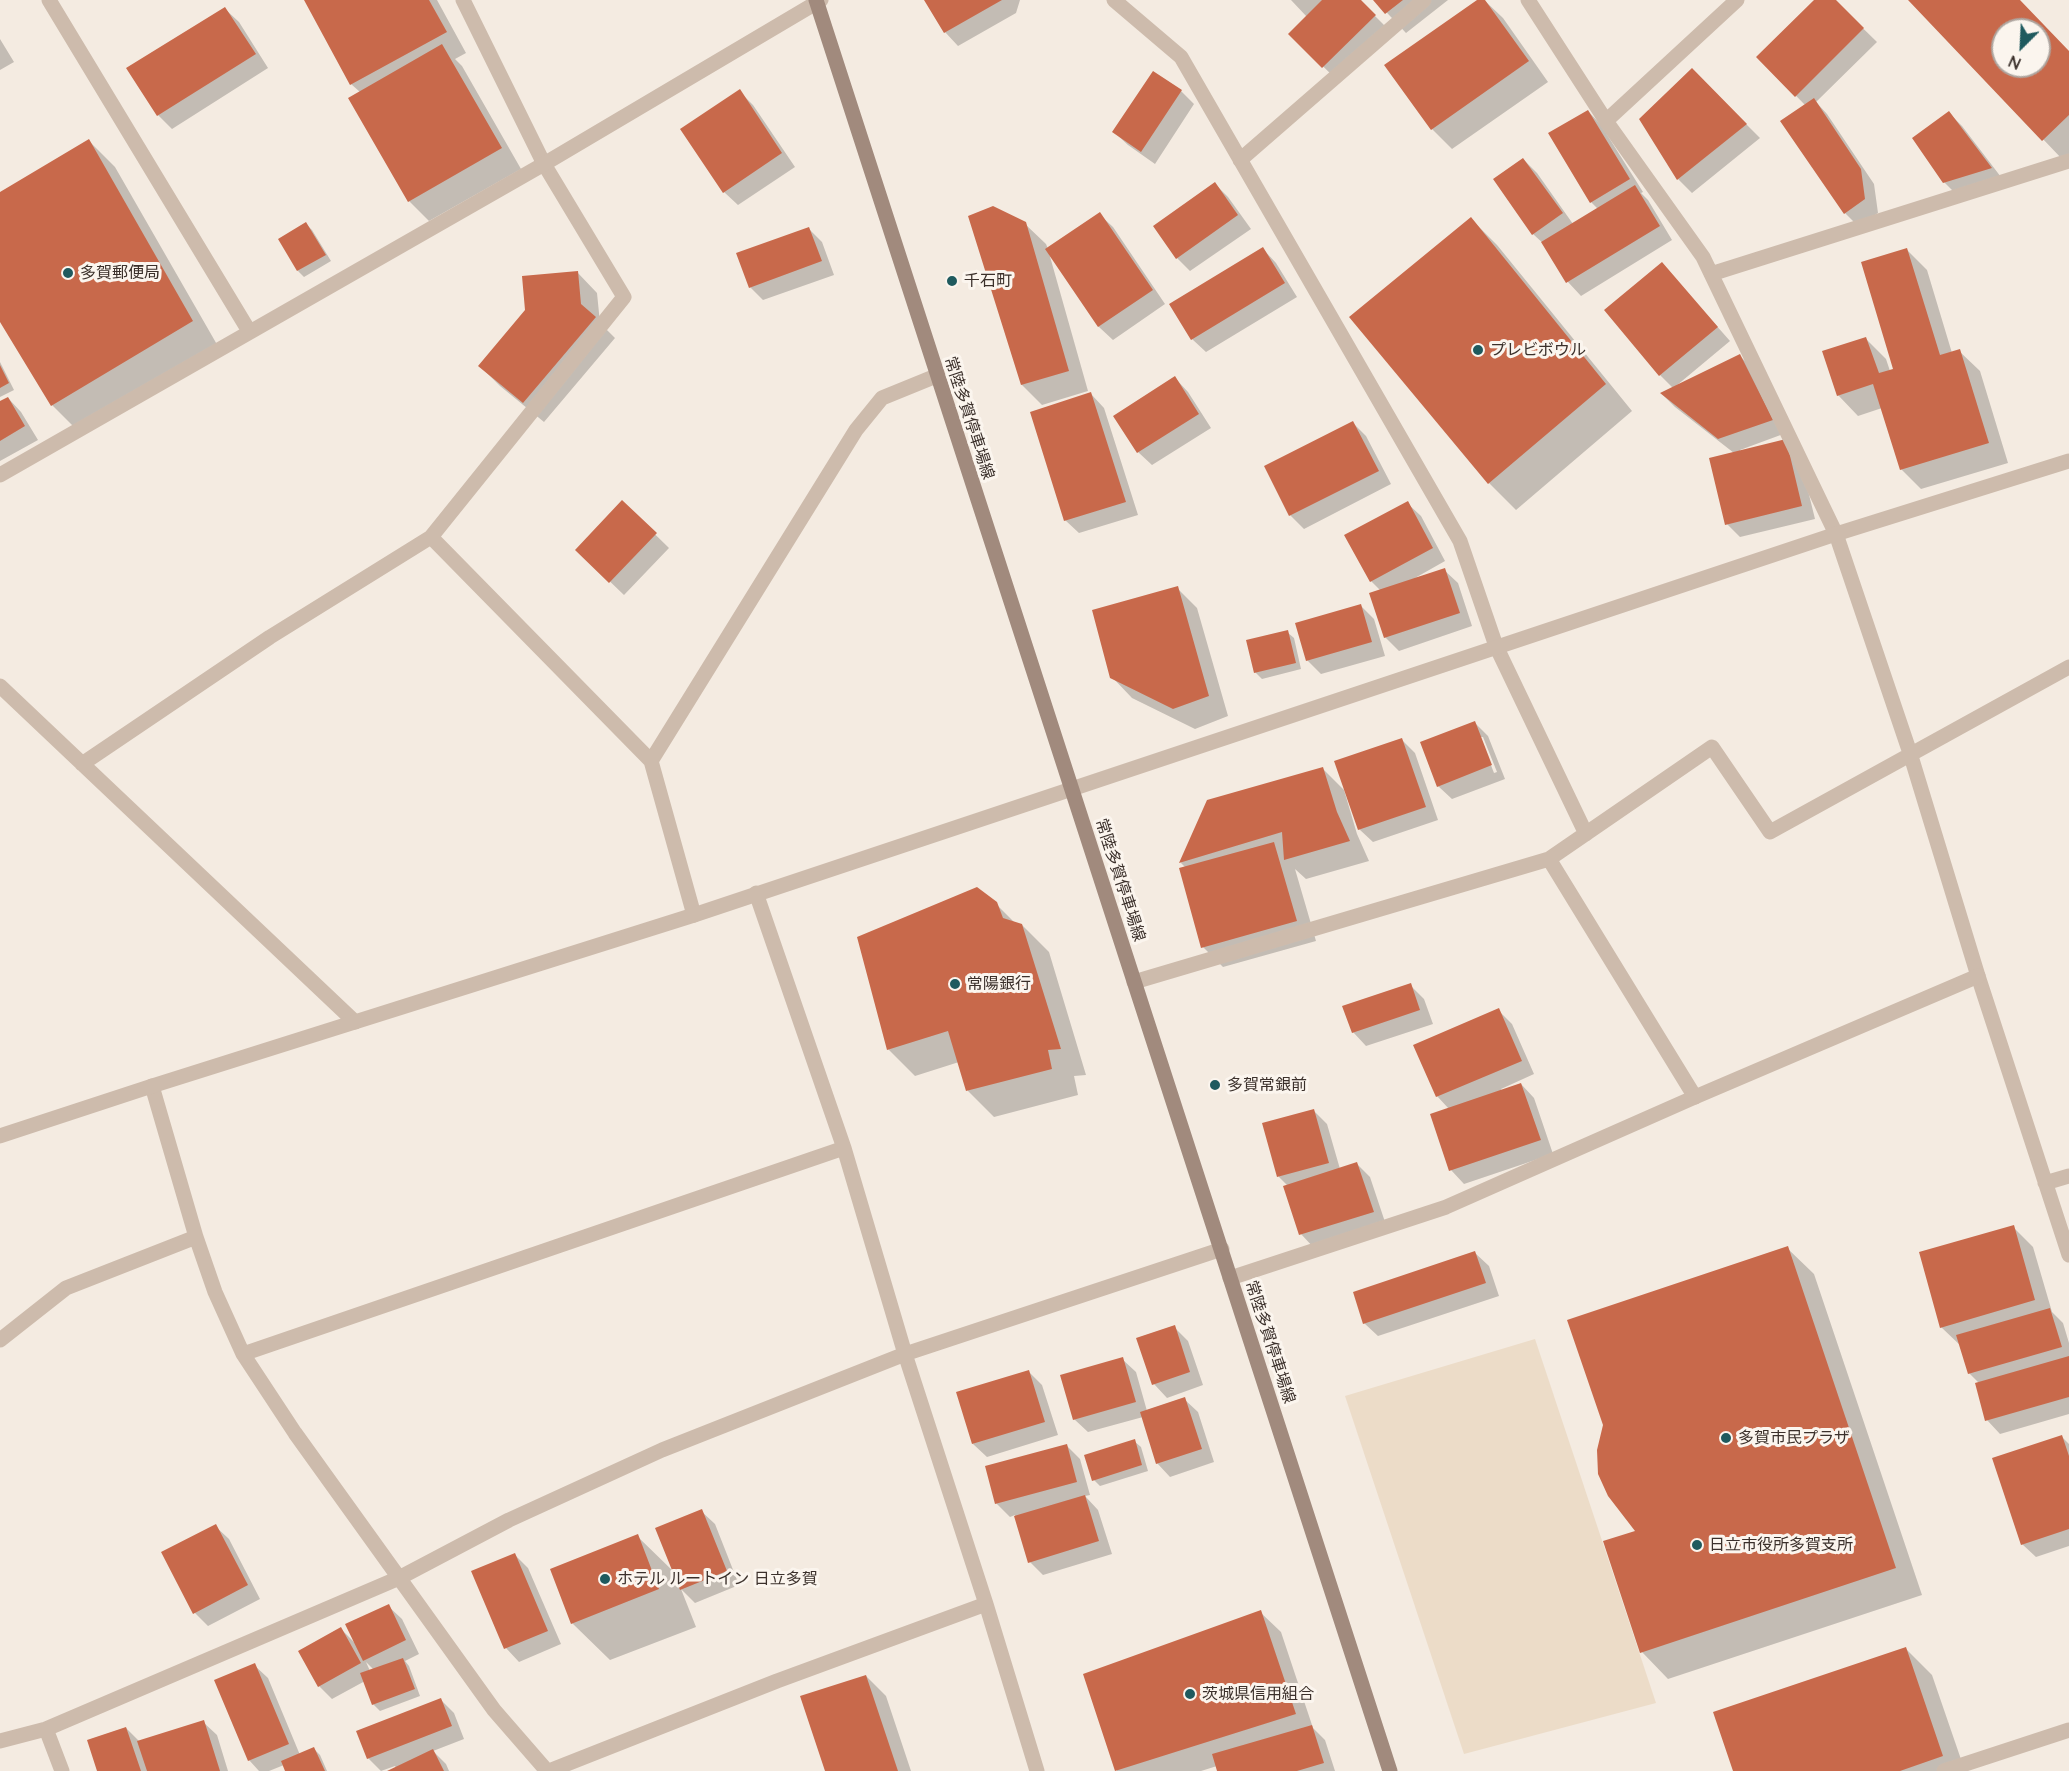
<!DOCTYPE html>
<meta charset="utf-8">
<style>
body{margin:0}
#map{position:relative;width:2069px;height:1771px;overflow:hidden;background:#f4ebe1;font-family:Quicksand,sans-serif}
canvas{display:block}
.north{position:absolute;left:1991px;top:18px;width:60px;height:60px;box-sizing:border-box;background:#fbf5ee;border:2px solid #aea6a0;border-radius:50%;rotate:204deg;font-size:16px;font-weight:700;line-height:24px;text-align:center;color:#3b302b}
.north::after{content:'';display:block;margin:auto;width:21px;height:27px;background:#1f5a5e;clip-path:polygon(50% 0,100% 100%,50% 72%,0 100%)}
</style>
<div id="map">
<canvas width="2069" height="1771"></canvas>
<div class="north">N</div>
</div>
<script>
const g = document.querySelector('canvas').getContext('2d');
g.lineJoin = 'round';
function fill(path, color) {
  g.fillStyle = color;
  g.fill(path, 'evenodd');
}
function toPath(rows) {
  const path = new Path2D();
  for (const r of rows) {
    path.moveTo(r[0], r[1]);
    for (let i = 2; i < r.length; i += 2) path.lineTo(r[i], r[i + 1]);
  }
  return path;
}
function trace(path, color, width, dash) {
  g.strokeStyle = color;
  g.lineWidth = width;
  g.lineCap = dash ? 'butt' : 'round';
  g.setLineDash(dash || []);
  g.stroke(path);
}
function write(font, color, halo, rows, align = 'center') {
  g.font = font + ' Quicksand,"Noto Sans JP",sans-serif';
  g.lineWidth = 6;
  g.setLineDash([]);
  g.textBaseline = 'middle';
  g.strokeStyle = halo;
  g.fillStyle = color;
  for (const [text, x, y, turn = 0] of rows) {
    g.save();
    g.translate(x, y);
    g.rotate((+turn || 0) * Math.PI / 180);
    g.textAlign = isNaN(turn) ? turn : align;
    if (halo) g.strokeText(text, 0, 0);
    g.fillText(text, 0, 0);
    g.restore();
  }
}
const plaza = toPath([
 [1535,1339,1656,1703,1464,1754,1345,1396]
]);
const shadow = toPath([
 [306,0,437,0,466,53,455,59,462,66,521,169,429,221,409,201,360,92,351,84],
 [926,0,1020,0,1016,13,958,46,945,32],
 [1291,0,1359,0,1388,29,1337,80,1290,34,1307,17],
 [1375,0,1448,0,1406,33],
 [1479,0,1484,0,1503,18,1548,82,1452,149,1432,129],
 [1816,0,1834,0,1877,42,1816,102,1827,114,1874,184,1878,213,1858,226,1845,213,1806,106,1758,57],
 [1910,0,2019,0,2069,53,2069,154,2063,160],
 [2003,30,2039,30,2039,66,2003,66],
 [225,9,239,22,268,68,172,129,158,115],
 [0,39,14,62,0,70],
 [1692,70,1760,138,1692,193,1678,179,1641,119],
 [739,91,753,105,795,167,738,205,724,192,682,130],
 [1181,91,1194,104,1155,164,1128,145,1114,132],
 [1588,111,1601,125,1643,192,1641,193,1648,200,1672,240,1581,296,1568,282,1546,246,1533,234,1523,159,1537,173,1573,224,1598,209,1591,202],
 [1949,113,1962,126,2004,181,1958,196,1944,182],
 [89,141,115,167,219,348,79,432,52,405,0,319,0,194],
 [1215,184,1228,197,1251,229,1190,271,1177,258],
 [1099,214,1113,227,1165,304,1113,340,1099,327,1049,253,1088,391,1042,405,1022,385,1025,224,1046,244,1048,249],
 [1471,219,1497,245,1632,411,1516,510,1489,483,1351,317],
 [306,224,312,230,331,261,304,277,298,271],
 [808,228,822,242,834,275,763,300,750,287],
 [1263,249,1276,263,1297,297,1206,352,1192,339],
 [1907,250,1927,270,1952,353,1959,351,1980,371,2008,463,1921,489,1901,469,1882,408,1858,416,1838,395,1866,339,1886,359,1890,371,1895,370],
 [1662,264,1730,341,1676,386,1740,356,1753,369,1786,433,1740,450,1740,452,1799,454,1815,519,1740,537,1727,524,1734,453,1675,407,1662,394,1673,388,1660,375],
 [577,272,597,293,600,323,615,338,544,422,500,386,480,366],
 [0,362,14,390,0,397],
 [1175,378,1188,392,1211,428,1152,465,1138,452],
 [1091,394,1104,408,1138,515,1079,533,1065,520],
 [8,398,21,412,38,440,0,461,0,403],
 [1353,423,1366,436,1391,484,1304,529,1290,515],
 [622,502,669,548,624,595,577,550],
 [1407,503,1421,516,1445,561,1415,578,1444,570,1458,583,1472,626,1399,651,1385,637,1381,591,1371,581],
 [1177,588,1197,608,1228,716,1195,729,1132,698,1112,677],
 [1361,606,1374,619,1385,656,1321,674,1307,660],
 [1287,632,1294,638,1301,669,1262,679,1255,672],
 [1475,723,1488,736,1505,779,1452,799,1438,786],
 [1480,737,1483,737,1497,772,1494,773],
 [1401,739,1415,753,1438,820,1373,842,1359,829],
 [1322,768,1344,790,1357,834,1369,861,1306,879,1295,869,1316,941,1223,967,1203,947,1186,868,1181,863,1208,801],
 [996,904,1015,923,1022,925,1049,952,1086,1075,1074,1076,1078,1095,994,1117,968,1091,959,1062,915,1076,888,1049],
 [1410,985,1424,999,1433,1024,1366,1046,1353,1032],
 [1498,1010,1512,1024,1534,1074,1501,1089,1502,1091,1521,1084,1534,1098,1553,1154,1464,1184,1451,1170,1432,1115,1449,1109,1437,1096],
 [1314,1111,1327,1124,1340,1169,1357,1164,1370,1177,1386,1225,1314,1248,1301,1234,1288,1186,1279,1177,1264,1124],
 [2013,1227,2033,1247,2052,1312,2063,1323,2069,1343,2069,1414,2000,1434,1987,1420,1979,1383,1969,1373,1962,1347,1941,1327],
 [1787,1248,1814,1274,1922,1595,1668,1679,1642,1652,1605,1542,1637,1532],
 [1475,1253,1489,1266,1499,1296,1378,1336,1364,1323],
 [1174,1327,1188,1341,1203,1385,1167,1398,1154,1384],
 [1122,1359,1136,1372,1147,1411,1184,1399,1198,1412,1214,1462,1170,1477,1157,1463,1143,1417,1088,1432,1074,1419],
 [1029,1372,1042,1385,1058,1435,987,1457,973,1444],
 [2062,1437,2069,1444,2069,1546,2036,1557,2022,1544],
 [1134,1441,1141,1447,1148,1471,1100,1486,1094,1480],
 [1067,1446,1080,1459,1090,1495,1085,1496,1098,1510,1112,1554,1043,1575,1030,1562,1015,1515,1010,1517,996,1503],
 [701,1511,715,1524,739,1585,695,1603,681,1589,696,1627,610,1660,572,1623,637,1536,675,1573],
 [215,1526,229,1539,260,1599,208,1626,195,1613],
 [515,1555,528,1568,561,1644,519,1662,506,1648,473,1572],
 [388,1606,402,1619,419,1654,405,1661,409,1666,420,1696,380,1711,373,1704,365,1681,332,1699,319,1686,341,1629,356,1644],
 [366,1662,374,1670,370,1671],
 [1260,1612,1281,1632,1313,1728,1325,1740,1335,1771,1218,1771,1217,1766,1201,1771,1117,1771,1085,1674],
 [1905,1648,1932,1675,1965,1771,1735,1771],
 [254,1665,268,1678,300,1755,314,1749,320,1755,327,1771,287,1771,284,1765,269,1771,259,1771,249,1760],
 [866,1676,886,1696,911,1771,826,1771],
 [441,1700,454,1713,464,1739,433,1751,446,1764,449,1771,391,1771,396,1768,395,1766,381,1771,368,1758],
 [203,1722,217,1735,228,1771,98,1771,126,1728,140,1742]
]);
const building = toPath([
 [304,0,429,0,447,32,350,85],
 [924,0,1002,0,944,33],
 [1322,0,1361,0,1376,15,1322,68,1288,34],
 [1373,0,1403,0,1385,14],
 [1477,0,1485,0,1529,61,1431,130,1384,65],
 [1814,0,1836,0,1864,28,1795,97,1756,57],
 [1908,0,2020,0,2069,51,2069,115,2042,141],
 [2003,30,2039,30,2039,66,2003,66],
 [225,7,256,54,157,116,126,68],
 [442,44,502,148,408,202,348,98],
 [1692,68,1747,124,1677,180,1639,119],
 [1153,71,1182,90,1141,152,1112,132],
 [740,89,782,153,723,193,680,129],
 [1814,98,1861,169,1865,199,1844,214,1780,121],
 [1588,110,1630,179,1590,203,1548,133],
 [1949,111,1992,168,1943,183,1912,138],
 [89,139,193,321,51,406,0,322,0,192],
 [1523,158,1563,213,1532,235,1493,179],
 [1215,182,1238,215,1176,259,1153,226],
 [1635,185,1660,226,1566,283,1541,242],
 [993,206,1026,222,1069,371,1021,385,968,216],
 [1100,212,1153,290,1098,327,1045,249],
 [1471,217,1606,384,1488,484,1349,317],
 [306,222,326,255,297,271,278,239],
 [809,227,822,261,749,288,736,253],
 [1263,247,1285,283,1191,340,1169,304],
 [1907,248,1940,355,1960,349,1989,443,1900,470,1873,384,1837,396,1822,351,1866,337,1879,373,1893,369,1861,262],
 [1662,262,1718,327,1659,376,1604,310],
 [578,271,581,304,596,317,523,403,478,366,525,310,522,276],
 [1740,354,1773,420,1718,439,1660,393],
 [0,365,9,383,0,388],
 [1175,376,1199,414,1137,453,1113,416],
 [1091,392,1126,502,1064,521,1030,412],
 [8,397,25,426,0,441,0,401],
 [1353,421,1379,471,1289,516,1264,466],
 [1786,439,1802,506,1725,525,1709,458],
 [622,500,657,533,609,583,575,550],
 [1408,501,1433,548,1370,582,1344,535],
 [1445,568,1460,613,1384,638,1369,593],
 [1178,586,1209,696,1173,709,1110,678,1092,610],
 [1361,604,1372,642,1306,661,1295,623],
 [1288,630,1296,663,1254,673,1246,640],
 [1475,721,1492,765,1437,787,1420,742],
 [1402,738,1426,807,1358,830,1334,761],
 [1323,767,1337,812,1350,841,1284,860,1282,832,1179,863,1207,800],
 [1274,842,1297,921,1201,948,1179,868],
 [977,887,997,902,1003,918,1022,924,1061,1049,1048,1050,1052,1069,966,1091,948,1031,887,1050,857,937],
 [1411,983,1420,1010,1352,1033,1342,1006],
 [1499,1008,1522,1061,1436,1097,1413,1045],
 [1521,1083,1541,1140,1449,1171,1430,1114],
 [1314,1109,1329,1163,1277,1177,1262,1123],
 [1357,1162,1374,1212,1299,1235,1283,1186],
 [2014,1225,2035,1300,1940,1328,1919,1252],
 [1788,1246,1896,1568,1640,1653,1603,1541,1635,1531,1608,1496,1598,1474,1597,1450,1603,1425,1567,1320],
 [1475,1251,1486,1283,1363,1324,1353,1292],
 [2050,1308,2062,1347,1968,1374,1956,1335],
 [1175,1325,1190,1372,1152,1385,1136,1338],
 [2069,1356,2069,1397,1985,1421,1975,1383],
 [1123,1357,1136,1402,1073,1420,1060,1375],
 [1029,1370,1045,1422,972,1444,956,1392],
 [1185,1397,1202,1449,1156,1464,1140,1412],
 [2062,1435,2069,1456,2069,1529,2021,1545,1992,1458],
 [1135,1439,1142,1465,1092,1481,1084,1455],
 [1067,1444,1077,1482,995,1504,985,1466],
 [1085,1495,1099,1541,1028,1563,1014,1516],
 [702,1509,727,1571,680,1590,655,1528],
 [216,1524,248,1585,193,1614,161,1552],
 [638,1534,659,1589,571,1624,550,1569],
 [515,1553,548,1631,504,1649,471,1571],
 [389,1604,406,1640,363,1661,345,1624],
 [1261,1610,1296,1714,1115,1771,1083,1674],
 [341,1627,361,1663,318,1687,298,1651],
 [1906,1647,1943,1756,1900,1771,1733,1771,1713,1712],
 [403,1658,415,1689,372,1705,360,1673],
 [255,1663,289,1744,248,1761,214,1680],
 [866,1675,898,1771,825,1771,800,1696],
 [441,1698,452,1726,367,1759,356,1731],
 [204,1720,220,1771,147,1771,137,1741],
 [1312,1725,1324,1763,1297,1771,1217,1771,1212,1754],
 [126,1727,141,1771,97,1771,87,1740],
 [314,1747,325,1771,285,1771,281,1761],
 [433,1749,444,1771,387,1771]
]);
const minor = toPath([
 [1114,0,1181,57,1460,541,1496,646,1586,834],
 [1528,0,1606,121,1703,257,1836,534,1910,753,1978,976,2069,1255],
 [1606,121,1737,0],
 [1240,160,1424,0],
 [1711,274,2069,161],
 [431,537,651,761],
 [0,686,355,1022],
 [82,764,270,637,431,537,624,297,544,164,463,0],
 [756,893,844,1148,905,1354,986,1604,1037,1771],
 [694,915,651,761,856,430,882,398,936,376],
 [1134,982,1549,859],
 [152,1086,196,1237,215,1292,243,1354,295,1433,494,1710,547,1771],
 [1695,1097,1549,859,1712,747,1770,832,2069,667],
 [2045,1183,2069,1176],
 [0,1340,66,1288,196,1237],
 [243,1354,844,1148],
 [46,1729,62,1771],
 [0,1741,46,1729,399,1578,509,1520,662,1450,905,1354,1222,1249],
 [549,1771,777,1681,986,1604]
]);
const tertiary = toPath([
 [49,0,249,331],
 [0,475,544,164,821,0],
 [0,1136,152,1086,694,915,1836,534,2069,461],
 [1230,1278,1446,1207,1695,1097,1978,976],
 [1944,1771,2069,1730]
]);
const secondary = toPath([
 [816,0,1390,1771]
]);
const markers = [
 [68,273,6,"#1f5a5e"],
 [952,281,6,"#1f5a5e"],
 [1478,350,6,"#1f5a5e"],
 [955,984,6,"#1f5a5e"],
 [1215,1085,6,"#1f5a5e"],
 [1726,1438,6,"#1f5a5e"],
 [1697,1545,6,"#1f5a5e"],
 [605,1579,6,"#1f5a5e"],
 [1190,1694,6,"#1f5a5e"]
];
const poiNames = [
 ["多賀郵便局",80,273],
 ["千石町",964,281],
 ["プレビボウル",1490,350],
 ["常陽銀行",967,984],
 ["多賀常銀前",1227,1085],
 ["多賀市民プラザ",1738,1438],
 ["日立市役所多賀支所",1709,1545],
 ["ホテル ルートイン 日立多賀",617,1579],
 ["茨城県信用組合",1202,1694]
];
const streetNames = [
 ["常陸多賀停車場線",969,418,72],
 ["常陸多賀停車場線",1120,880,72],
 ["常陸多賀停車場線",1270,1342,72]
];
fill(plaza, '#ecdcc8');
fill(shadow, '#0003');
fill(building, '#c8694b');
trace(minor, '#cdbbac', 15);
trace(tertiary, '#cdbbac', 15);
trace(secondary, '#a18a7d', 15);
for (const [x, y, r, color] of markers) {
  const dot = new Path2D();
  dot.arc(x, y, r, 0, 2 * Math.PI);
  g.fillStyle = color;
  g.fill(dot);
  trace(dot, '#fbf5ee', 2);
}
write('16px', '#3b302b', '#fbf5ee', poiNames, 'left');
write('16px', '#3b302b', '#fbf5ee', streetNames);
</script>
